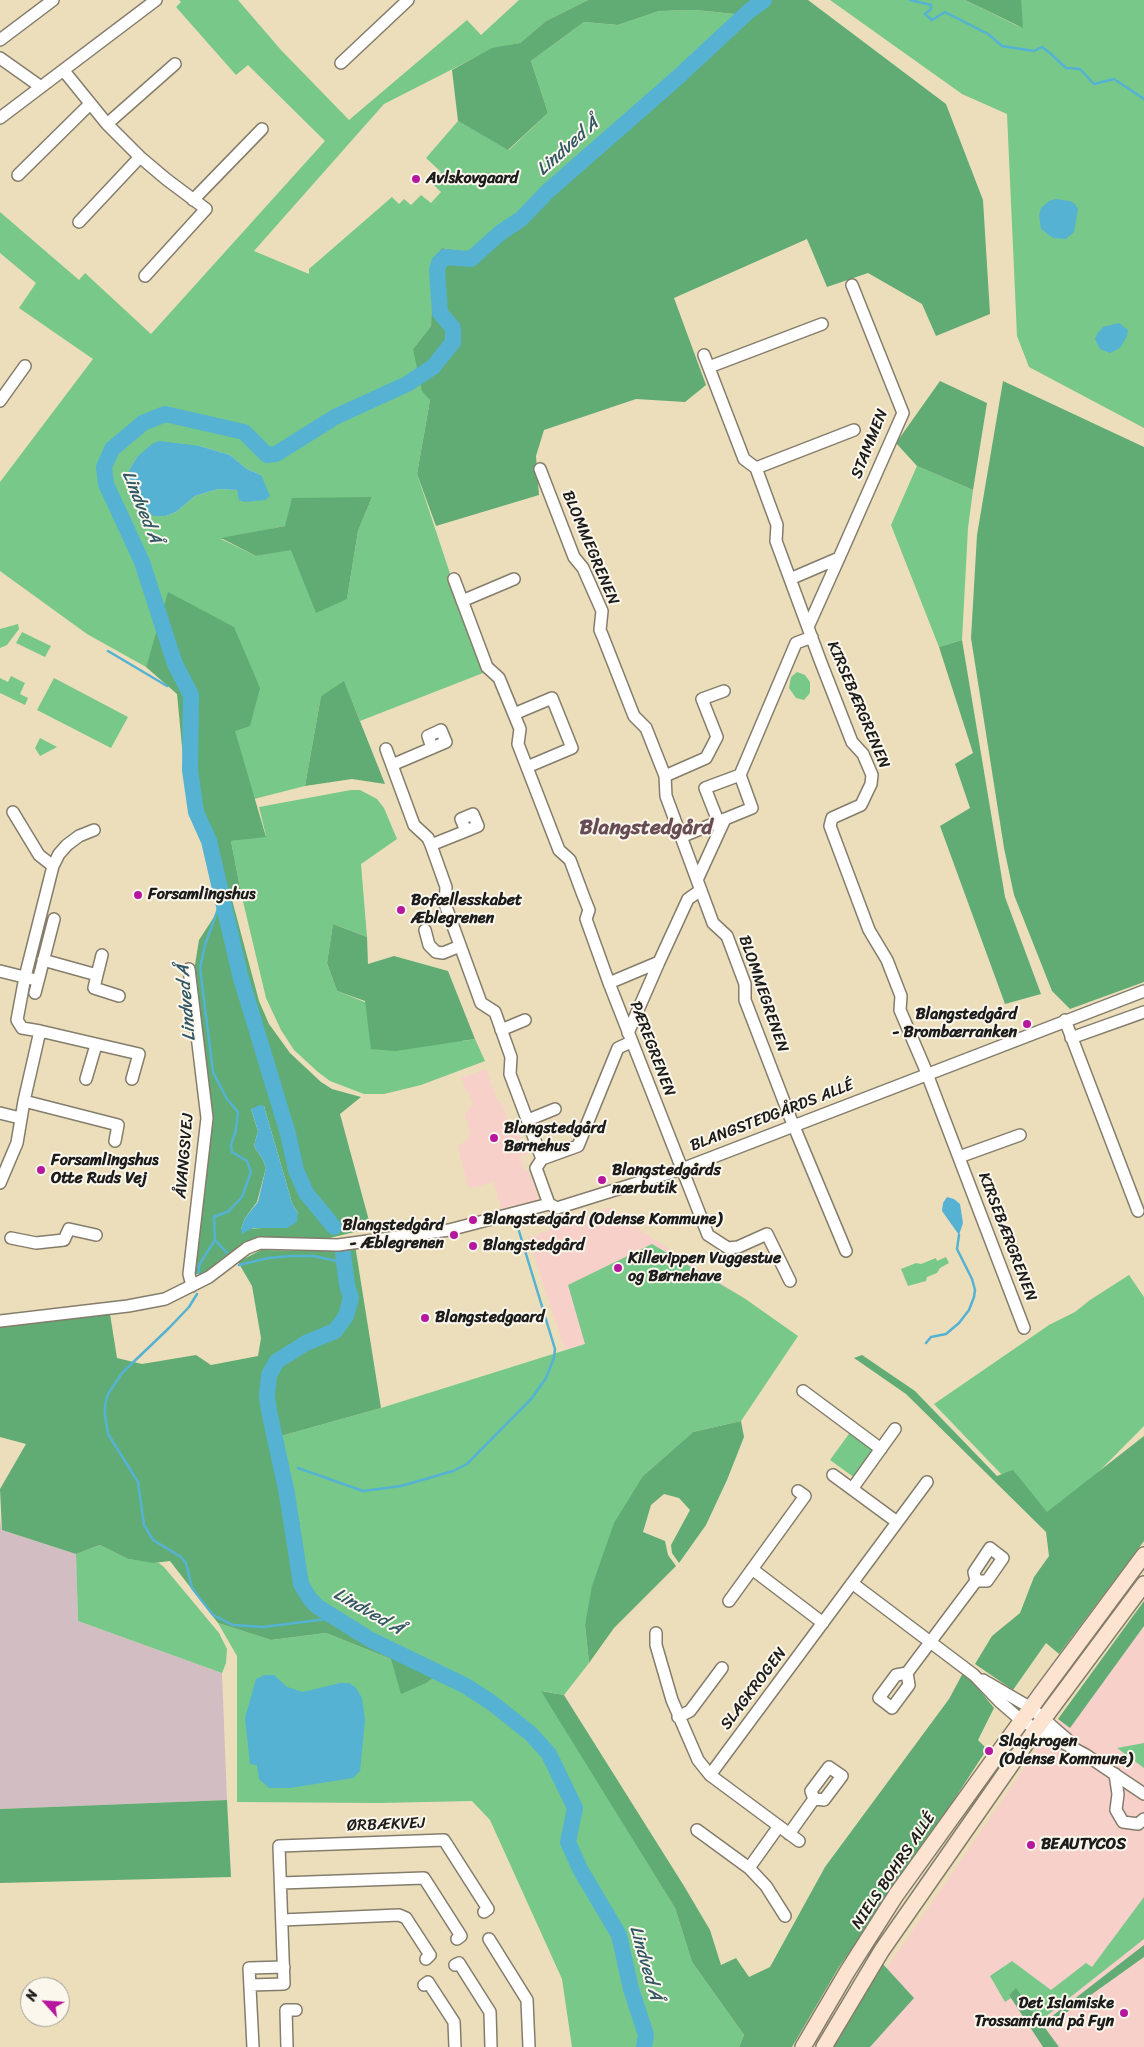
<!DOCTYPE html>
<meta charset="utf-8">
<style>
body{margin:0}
#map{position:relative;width:1144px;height:2047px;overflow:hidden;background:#ecdebb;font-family:Sriracha,sans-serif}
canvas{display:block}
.north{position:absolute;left:20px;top:1977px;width:50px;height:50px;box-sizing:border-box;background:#fbf7ec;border:1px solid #a29f99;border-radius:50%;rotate:296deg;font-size:14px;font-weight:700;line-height:20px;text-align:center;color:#1c1c1c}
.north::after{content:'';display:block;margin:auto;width:18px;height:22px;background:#b5179e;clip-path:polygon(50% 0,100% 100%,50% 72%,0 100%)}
</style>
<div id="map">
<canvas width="1144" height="2047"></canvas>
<div class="north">N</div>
</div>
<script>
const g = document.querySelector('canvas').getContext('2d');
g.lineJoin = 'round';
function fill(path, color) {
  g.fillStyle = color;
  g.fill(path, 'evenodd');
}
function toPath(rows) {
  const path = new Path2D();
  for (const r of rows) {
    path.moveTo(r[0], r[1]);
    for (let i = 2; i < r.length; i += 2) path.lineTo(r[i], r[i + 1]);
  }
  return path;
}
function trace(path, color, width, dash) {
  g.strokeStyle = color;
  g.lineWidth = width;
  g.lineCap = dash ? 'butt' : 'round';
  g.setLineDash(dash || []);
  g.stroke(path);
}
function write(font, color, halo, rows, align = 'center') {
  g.font = font + ' Sriracha,sans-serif';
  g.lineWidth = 4;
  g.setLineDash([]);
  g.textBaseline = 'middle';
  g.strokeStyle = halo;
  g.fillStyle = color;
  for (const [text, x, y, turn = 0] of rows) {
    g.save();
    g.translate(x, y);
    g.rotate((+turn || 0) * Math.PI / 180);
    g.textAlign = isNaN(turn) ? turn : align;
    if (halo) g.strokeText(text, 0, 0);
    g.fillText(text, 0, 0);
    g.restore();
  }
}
const built = toPath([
 [486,1069,498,1102,501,1102,508,1120,516,1128,523,1143,531,1141,535,1151,520,1157,525,1171,528,1170,539,1199,501,1209,494,1182,472,1188,468,1186,458,1147,470,1136,465,1115,473,1103,461,1078],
 [610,1207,642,1231,744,1298,565,1350,528,1238],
 [1144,1606,1144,2047,833,2047,1037,1749]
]);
const industrial = toPath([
 [0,1519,2,1530,76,1554,78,1621,222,1673,227,1800,0,1809]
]);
const green = toPath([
 [179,0,238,0,281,50,349,120,467,20,481,35,519,0,588,0,546,21,520,43,492,49,384,104,254,251,309,274,309,269,392,197,399,204,404,199,411,205,421,195,431,203,441,192,432,183,441,172,426,158,458,121,509,150,548,113,531,61,584,22,618,25,659,11,695,10,735,14,542,192,470,252,442,248,433,258,431,326,413,349,430,400,417,474,483,673,360,721,344,682,321,696,305,786,254,799,169,593,146,667,87,634,0,571,0,482,93,359,19,308,36,283,0,253,0,212,79,280,85,273,151,334,325,141,248,65,236,75,176,7,181,2],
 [200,446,230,455,247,469,261,475,237,490,218,489,195,496,176,512,166,516,129,483,129,470,137,457],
 [372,497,358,531,347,599,291,549,256,556,221,539,285,526],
 [830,0,965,0,1022,28,973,0,1144,0,1144,428,1029,367,1017,336,1007,114,962,94],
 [917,466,973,490,968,528,962,640,939,647,891,525],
 [18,624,19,629,7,645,0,648,0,629],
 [22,632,51,646,45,657,16,643],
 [797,672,805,675,810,682,810,693,804,700,796,698,789,688,791,677],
 [11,676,25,683,20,694,28,698,25,705,0,693,0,678,8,682],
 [54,678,128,717,111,748,37,710],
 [40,738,57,747,40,756,35,748],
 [351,790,360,790,377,799,384,808,397,839,361,864,367,937,333,924,327,963,337,991,463,1041,475,1039,485,1061,421,1085,384,1094,364,1094,330,1081,318,1072,294,1050,281,1030,266,998,241,893,231,841,266,836,259,807],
 [652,1244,744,1298,798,1336,741,1421,693,1432,643,1476,585,1625,589,1663,564,1695,542,1691,675,1908,692,1962,744,2035,739,2047,572,2047,562,1979,490,1820,472,1801,379,1803,237,1802,237,1656,218,1623,271,1640,326,1633,391,1659,440,1672,325,1607,302,1574,300,1523,281,1436,381,1408,585,1344,568,1285],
 [946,1257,949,1263,940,1268,937,1273,927,1277,926,1281,908,1286,901,1269,916,1263,921,1264,936,1258,937,1261],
 [1129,1275,1144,1297,1144,1426,1048,1523,934,1404,1049,1325,1075,1312,1090,1300],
 [851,1431,872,1447,873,1451,855,1478,830,1460],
 [100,1545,128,1559,159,1563,164,1567,219,1633,227,1649,226,1663,222,1673,78,1621,76,1554],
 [1144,1743,1144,1768,1117,1748],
 [1144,1897,1144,1939,1040,2021,1016,1989,1009,1995,1011,1998,1005,2002,990,1976,1012,1961,1051,1990,1086,1963,1092,1967]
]);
const forest = toPath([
 [588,0,808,0,946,104,983,200,990,314,936,336,922,304,868,273,827,287,807,239,674,298,706,385,685,402,636,399,544,430,536,456,539,495,436,526,417,474,430,400,422,391,413,349,431,326,433,258,442,248,470,252,542,192,735,14,695,10,659,11,618,25,584,22,531,61,548,113,508,150,458,121,452,70,492,48,520,43,546,21],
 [965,0,1021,0,1023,28],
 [940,381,987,403,973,490,917,466,896,443],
 [1003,381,1144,447,1144,982,1070,1009,1052,991,1014,895,1004,848,971,638,977,535],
 [372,497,358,531,347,599,316,613,291,550,256,556,221,538,285,526,292,498],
 [168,592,234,627,260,688,250,726,235,731,266,837,231,841,241,893,231,896,259,1001,269,1024,290,1053,321,1082,332,1089,361,1097,340,1114,371,1228,317,1241,260,1238,204,1275,196,1274,196,1269,209,1116,194,971,199,940,227,897,205,818,187,799,177,694,146,667],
 [264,1106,292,1203,298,1213,264,1228,241,1229,245,1218,257,1202,266,1168,263,1160,254,1146,258,1131,251,1109],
 [962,640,1005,897,1041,994,1005,1004,940,826,970,808,955,764,973,753,939,647],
 [344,681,385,784,352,779,305,786,321,696],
 [333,924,367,937,368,964,394,956,448,971,475,1039,396,1051,371,1049,365,1001,337,991,327,963],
 [355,1245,381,1408,281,1436,300,1523,302,1574,325,1607,395,1647,426,1659,441,1672,426,1683,401,1694,391,1659,326,1633,271,1640,218,1623,170,1561,154,1563,128,1559,100,1545,76,1554,2,1530,0,1489,26,1444,0,1437,0,1326,110,1314,117,1358,142,1364,196,1355,211,1365,258,1356,261,1338,252,1286,238,1262,261,1250,305,1251],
 [862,1355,915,1391,997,1476,1013,1470,1047,1512,1144,1436,1144,1541,1059,1654,1046,1643,1013,1690,975,1664,992,1636,1020,1613,1034,1577,1049,1556,1046,1532,906,1394,854,1358],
 [741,1421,744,1437,727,1480,706,1525,679,1563,672,1553,671,1545,690,1510,679,1498,664,1494,651,1505,643,1532,665,1541,668,1555,676,1566,614,1628,589,1663,585,1625,592,1586,614,1523,643,1476,693,1432],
 [1144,1601,1144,1626,1070,1728,1058,1719],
 [964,1671,994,1708,978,1740,987,1749,933,1832,839,1967,792,2047,739,2047,744,2035,692,1962,675,1908,541,1691,564,1695,684,1886,710,1930,721,1965,736,1958,749,1977,770,1967,825,1867,949,1699],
 [227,1800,231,1877,0,1883,0,1809],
 [1144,1945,1144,1957,1053,2022,1051,2017],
 [881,1962,914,1998,870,2047,832,2047],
 [1016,1988,1040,2021,1059,2047,1043,2047,1009,1995]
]);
const water = toPath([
 [1056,199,1070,201,1075,204,1078,209,1074,232,1066,239,1053,238,1041,229,1039,215,1041,208,1049,201],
 [1119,323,1128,330,1127,336,1120,348,1110,353,1100,349,1095,339,1097,334,1103,327],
 [159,441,200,446,230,455,247,469,261,475,270,496,265,500,245,502,239,500,237,490,218,489,195,496,176,512,166,516,153,516,137,501,129,483,129,470,137,457,152,444],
 [260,1105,264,1106,292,1203,298,1213,297,1222,287,1228,253,1228,242,1234,241,1229,245,1218,258,1202,266,1168,263,1160,254,1146,258,1131,251,1109],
 [947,1197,954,1199,960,1204,963,1223,959,1235,942,1211,943,1203],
 [265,1675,274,1675,287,1687,303,1692,340,1683,349,1683,356,1688,362,1698,365,1720,360,1771,353,1778,290,1788,269,1788,259,1779,257,1765,250,1764,245,1718,256,1679]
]);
const stream = toPath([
 [910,0,931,5,931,9,925,14,932,20,945,12,988,34,1002,46,1034,51,1042,47,1050,53,1066,68,1080,69,1094,84,1114,79,1144,99],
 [108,651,167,686],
 [223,895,205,945,200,968,213,1072,227,1099,238,1112,236,1130,231,1145,232,1152,247,1161,251,1172,242,1197,229,1211,214,1217,215,1240,227,1253],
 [239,1265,268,1258,291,1256,314,1256,345,1263],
 [199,1273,199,1265,215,1240],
 [197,1294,189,1307,169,1328,122,1373,108,1394,105,1405,105,1415,108,1434,138,1482,144,1525,153,1540,181,1557,186,1563,192,1588,213,1615,233,1625,263,1627,335,1618],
 [926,1343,931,1337,946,1334,959,1323,969,1310,974,1297,975,1290,972,1279,957,1249,959,1235],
 [298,1468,363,1491,401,1486,453,1471,467,1464,532,1398,546,1378,554,1358,555,1349,519,1231]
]);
const river = toPath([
 [334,1227,306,1193,296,1170,288,1134,240,975,209,841,196,812,190,770,191,695,175,664,142,562,106,484,104,467,112,449,143,423,165,414,244,432,267,455,276,454,335,417,407,384,433,367,453,342,453,328,440,313,437,270,439,263,445,257,471,259,500,233,521,219,548,191,677,78,749,11,764,0],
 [343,1253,347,1285,351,1298,346,1316,335,1331,306,1343,277,1361,269,1375,267,1396,269,1411,287,1494,301,1584,310,1599,318,1607,371,1640,466,1686,492,1703,531,1734,549,1754,575,1808,568,1842,580,1869,619,1935,631,1989,646,2035,644,2047]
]);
const street = toPath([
 [0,40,53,0],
 [0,58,41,87],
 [341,63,408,0],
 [64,71,107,124,140,157,166,179,206,209,145,276],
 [0,118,156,0],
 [107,124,175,64],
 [18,175,90,104],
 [193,200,262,129],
 [79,222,140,157],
 [704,355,744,459,756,468,777,525,776,541,820,660,852,742,863,754,872,775,871,784,861,805,832,818,830,826,869,930,887,960,901,996,900,1010,924,1066,1024,1328],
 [709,367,822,324],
 [0,401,25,366],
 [756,468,854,430],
 [540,469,574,557,583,568,602,611,600,630,603,637,634,716,646,728,665,776,666,796,713,923,727,936,745,984,745,1000,790,1117,846,1251],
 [454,579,487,667,499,678,520,729,518,744,559,850,570,860,583,895,589,910,586,919,609,983,708,1235,728,1248,738,1247,767,1234,790,1281],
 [790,579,839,558,903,413,852,285],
 [462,601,514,579],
 [808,627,839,558],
 [514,714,552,698,572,748,527,767],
 [386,749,414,825,428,838,431,845,446,887,445,904,481,1003,495,1012,511,1057,510,1074,542,1159],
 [392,765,446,742,441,730,428,736,432,748],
 [665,776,706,758,717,737,702,699,724,691],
 [718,821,705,788,740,775],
 [681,837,752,808,740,775,796,643,812,637],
 [431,845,466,831,478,826,473,814,461,819,466,831],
 [53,866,59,854,67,845,79,836,94,830],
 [697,880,725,819],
 [425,930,429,945,436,952,443,953,460,946],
 [43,960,97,975,102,955],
 [189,969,207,1118,189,1274,192,1286],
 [0,971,32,979],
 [97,975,94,988,119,996],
 [609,983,659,962,688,899,701,890],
 [35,993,54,919],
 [1065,1020,1138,1211],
 [501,1030,525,1020],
 [40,1031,139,1054,132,1079],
 [628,1033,659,962],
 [1071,1038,1144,1012],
 [86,1079,96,1045],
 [24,1101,118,1125,115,1141],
 [0,1113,20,1118],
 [528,1120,555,1109],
 [959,1157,1020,1135],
 [0,1183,17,1143,24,1101,40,1031,22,1028,17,1020,25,977,53,866,39,855,13,812],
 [549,1204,536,1168,542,1159,578,1146,618,1048,631,1042],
 [11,1238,36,1243,64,1240,69,1229,96,1235],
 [0,1321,128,1306,165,1299,209,1277,247,1248,260,1243,338,1245,449,1230,549,1204,557,1208,682,1169,1144,991],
 [803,1391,881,1449],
 [833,1475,897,1522],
 [852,1489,895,1429],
 [752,1569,823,1623],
 [852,1583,974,1675,999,1701,1022,1721,1086,1755,1144,1794],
 [729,1601,805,1496,798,1491],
 [656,1633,656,1645,672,1700,698,1760,710,1775,799,1841],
 [907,1673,909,1685,892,1708,879,1698,896,1675,907,1673,976,1581,987,1581,1003,1558,990,1548,974,1572,976,1581],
 [983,1680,1031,1708,1069,1741],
 [678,1717,690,1711,722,1668],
 [1115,1774,1118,1794,1116,1810,1123,1822,1138,1824,1144,1819],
 [710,1775,927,1482],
 [697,1830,749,1868,766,1886,785,1916],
 [789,1834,814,1799,824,1800,842,1776,829,1767,811,1791,814,1799],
 [749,1868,779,1826],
 [281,1883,424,1878,461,1936,457,1939],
 [282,1920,399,1915,406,1918,430,1955,426,1959],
 [489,1939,527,2000,529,2047],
 [455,1965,459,1963,490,2012,491,2047],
 [250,1985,284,1984,279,1846,444,1840,488,1909,484,1912],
 [424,1985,428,1982,454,2022,455,2047],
 [253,2047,249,1968,284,1967],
 [287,2047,286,2010,296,2010]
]);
const secondary = toPath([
 [803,2047,847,1972,896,1895,1043,1691,1144,1555],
 [824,2047,882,1950,1036,1729,1144,1584]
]);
const markers = [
 [416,179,5,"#b5179e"],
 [138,895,5,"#b5179e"],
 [401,910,5,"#b5179e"],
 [1027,1024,5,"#b5179e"],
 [494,1138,5,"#b5179e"],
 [41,1170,5,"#b5179e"],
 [602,1180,5,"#b5179e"],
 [473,1220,5,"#b5179e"],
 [454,1235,5,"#b5179e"],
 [473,1246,5,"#b5179e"],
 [618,1268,5,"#b5179e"],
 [425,1318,5,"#b5179e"],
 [989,1751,5,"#b5179e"],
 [1031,1845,5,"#b5179e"],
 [1124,2013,5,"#b5179e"]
];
const poiNames = [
 ["Avlskovgaard",426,179],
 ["Forsamlingshus",148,895],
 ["Bofællesskabet",411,901],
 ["Æblegrenen",411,919],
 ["Blangstedgård",1017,1015,"right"],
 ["- Brombærranken",1017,1033,"right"],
 ["Blangstedgård",504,1129],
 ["Børnehus",504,1147],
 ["Forsamlingshus",51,1161],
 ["Otte Ruds Vej",51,1179],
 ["Blangstedgårds",612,1171],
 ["nærbutik",612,1189],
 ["Blangstedgård (Odense Kommune)",483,1220],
 ["Blangstedgård",444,1226,"right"],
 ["- Æblegrenen",444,1244,"right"],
 ["Blangstedgård",483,1246],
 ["Killevippen Vuggestue",628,1259],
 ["og Børnehave",628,1277],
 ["Blangstedgaard",435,1318],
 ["Slagkrogen",999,1742],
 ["(Odense Kommune)",999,1760],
 ["BEAUTYCOS",1041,1845],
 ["Det Islamiske",1114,2004,"right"],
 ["Trossamfund på Fyn",1114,2022,"right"]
];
const streetNames = [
 ["STAMMEN",870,444,-68],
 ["BLOMMEGRENEN",590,548,67],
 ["KIRSEBÆRGRENEN",858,705,67],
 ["BLOMMEGRENEN",763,994,71],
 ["PÆREGRENEN",652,1049,69],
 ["BLANGSTEDGÅRDS ALLÉ",772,1116,-21],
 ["ÅVANGSVEJ",185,1156,-85],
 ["KIRSEBÆRGRENEN",1007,1237,69],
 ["SLAGKROGEN",754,1689,-53],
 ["ØRBÆKVEJ",386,1825,-2],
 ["NIELS BOHRS ALLÉ",894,1871,-56]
];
const waterNames = [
 ["Lindved Å",568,147,-42],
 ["Lindved Å",141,507,68],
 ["Lindved Å",187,1003,-95],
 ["Lindved Å",368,1612,30],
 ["Lindved Å",645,1963,74]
];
const districtNames = [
 ["Blangstedgård",646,829]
];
fill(built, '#f7d0ca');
fill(industrial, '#d2bec2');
fill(green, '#77c889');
fill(forest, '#61ac75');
fill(water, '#55b2d3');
trace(stream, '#55b2d3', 2.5);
trace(river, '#55b2d3', 16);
trace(street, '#847d6c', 14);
trace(secondary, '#847d6c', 18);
trace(street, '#fff', 11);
trace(secondary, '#fde4d1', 15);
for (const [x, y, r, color] of markers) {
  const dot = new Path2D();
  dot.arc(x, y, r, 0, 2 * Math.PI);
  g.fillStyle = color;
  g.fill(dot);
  trace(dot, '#fbf7ec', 2);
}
write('bold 16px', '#1c1c1c', '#fbf7ec', poiNames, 'left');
write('16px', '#1c1c1c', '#fbf7ec', streetNames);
write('italic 18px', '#335865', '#fbf7ec', waterNames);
write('bold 21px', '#684c55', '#fbf7ec', districtNames);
</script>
